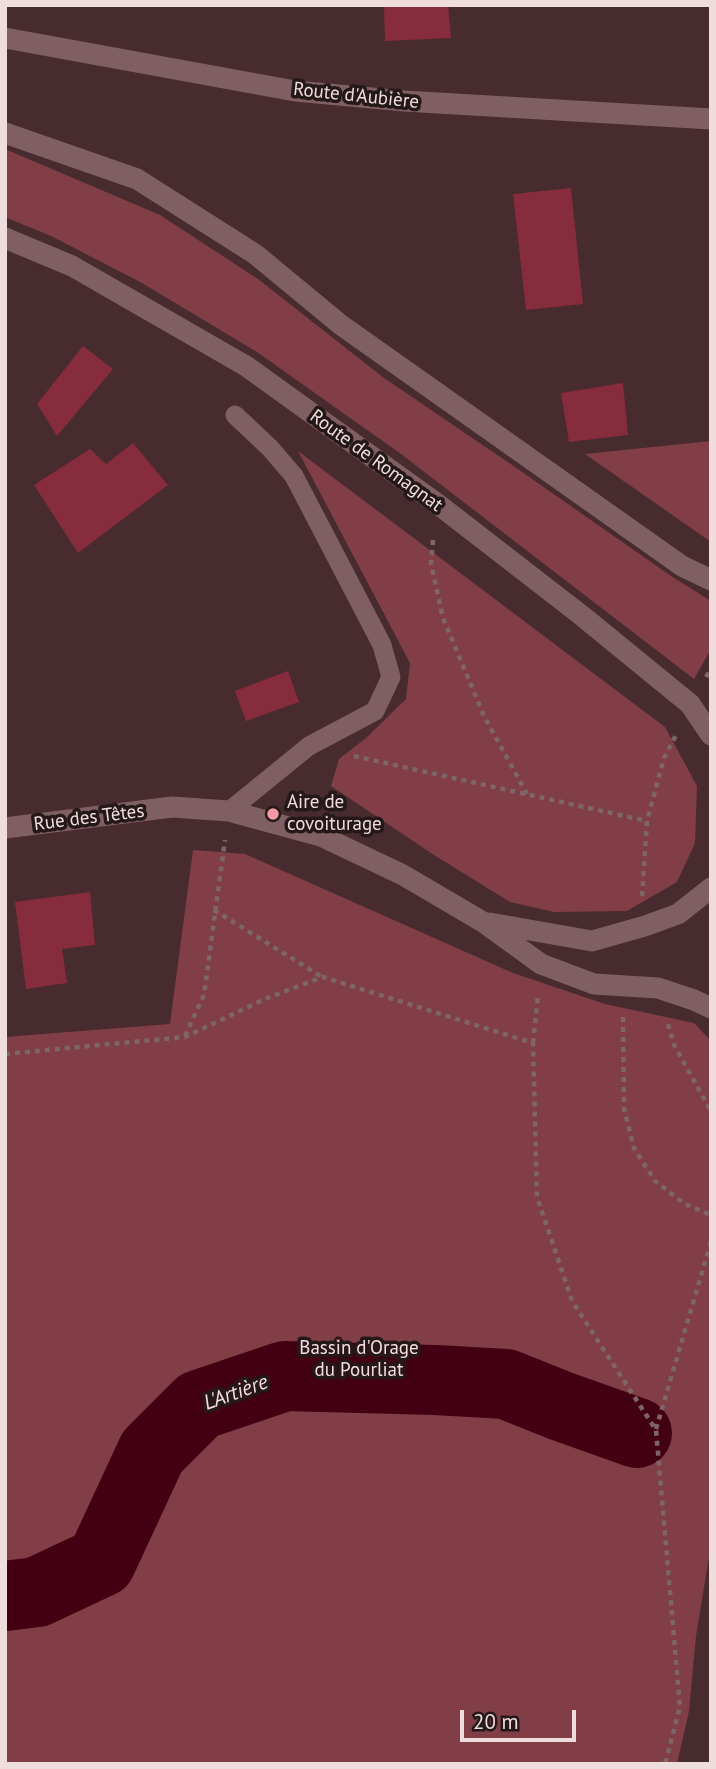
<!DOCTYPE html>
<meta charset="utf-8">
<style>
body{margin:0}
#map{position:relative;width:716px;height:1769px;overflow:hidden;background:#482b2e;font-family:"PT Sans",sans-serif}
canvas{display:block}
.frame{position:absolute;inset:0;border:7px solid #efdcdd;pointer-events:none}
.scale{position:absolute;left:460px;top:1710px;width:116px;height:32px;box-sizing:border-box;border:4px solid #efdcdd;border-top:0;padding-left:9px;font-size:21px;line-height:24px;white-space:nowrap;color:#efdcdd;-webkit-text-stroke:5px #251819;paint-order:stroke}
</style>
<div id="map">
<canvas width="716" height="1769"></canvas>
<div class="frame"></div>
<div class="scale">20 m</div>
</div>
<script>
const g = document.querySelector('canvas').getContext('2d');
g.lineJoin = 'round';
function fill(path, color) {
  g.fillStyle = color;
  g.fill(path, 'evenodd');
}
function toPath(rows) {
  const path = new Path2D();
  for (const r of rows) {
    path.moveTo(r[0], r[1]);
    for (let i = 2; i < r.length; i += 2) path.lineTo(r[i], r[i + 1]);
  }
  return path;
}
function trace(path, color, width, dash) {
  g.strokeStyle = color;
  g.lineWidth = width;
  g.lineCap = dash ? 'butt' : 'round';
  g.setLineDash(dash || []);
  g.stroke(path);
}
function write(font, color, halo, rows, align = 'center') {
  g.font = font + ' "PT Sans",sans-serif';
  g.lineWidth = 7;
  g.setLineDash([]);
  g.textBaseline = 'middle';
  g.strokeStyle = halo;
  g.fillStyle = color;
  for (const [text, x, y, turn = 0] of rows) {
    g.save();
    g.translate(x, y);
    g.rotate((+turn || 0) * Math.PI / 180);
    g.textAlign = isNaN(turn) ? turn : align;
    if (halo) g.strokeText(text, 0, 0);
    g.fillText(text, 0, 0);
    g.restore();
  }
}
const green = toPath([
 [5,149,160,215,258,279,384,378,515,467,671,576,711,601,711,649,694,679,401,454,257,352,142,283,51,236,5,217],
 [711,441,711,542,585,454],
 [298,451,665,727,697,786,695,843,677,882,627,911,554,912,510,902,434,855,331,786,339,759,366,738,406,699,410,663],
 [193,850,245,854,513,973,605,1004,694,1023,711,1041,711,1545,696,1636,689,1711,677,1764,5,1764,5,1037,170,1024]
]);
const river = toPath([
 [5,1596,37,1592,101,1562,152,1452,199,1405,285,1376,435,1380,506,1384,561,1406,637,1433]
]);
const building = toPath([
 [384,5,448,5,451,38,385,41],
 [571,188,583,304,526,310,513,194],
 [83,346,113,369,57,436,37,404],
 [623,383,628,435,569,442,561,393],
 [133,443,168,485,78,553,34,485,90,449,106,464],
 [288,671,299,702,246,721,235,691],
 [90,892,95,945,62,949,67,983,26,989,15,902]
]);
const path = toPath([
 [433,540,431,564,443,618,484,716,527,794],
 [706,677,711,669],
 [354,756,647,821],
 [642,896,647,821,664,758,676,735],
 [214,910,322,977],
 [623,1017,624,1109,634,1148,655,1181,685,1204,711,1215],
 [668,1024,674,1045,711,1111],
 [185,1036,204,995,225,840],
 [533,1043,538,995],
 [5,1054,185,1037,267,998,323,977,533,1043,537,1197,572,1301,656,1430,680,1707,665,1764],
 [656,1429,711,1242]
]);
const service = toPath([
 [229,811,309,746,375,711,391,677,382,645,294,476,270,448,235,415]
]);
const minor = toPath([
 [5,38,295,91,404,101,711,119],
 [5,828,172,807,229,811,321,836,403,875,483,922,541,964,594,984,658,988,694,1000,711,1008],
 [490,923,592,941,645,926,678,914,711,888]
]);
const secondary = toPath([
 [5,133,137,179,255,254,341,325,682,566,711,580],
 [5,238,72,266,246,366,439,505,581,615,690,704,711,735]
]);
const markers = [
 [273,814,7,"#f49aa4"]
];
const streetNames = [
 ["Route d'Aubière",356,96,6],
 ["Route de Romagnat",376,461,36],
 ["Rue des Têtes",89,818,-7]
];
const poiNames = [
 ["Aire de",287,803],
 ["covoiturage",287,825]
];
const parkNames = [
 ["Bassin d'Orage",359,1349],
 ["du Pourliat",359,1371]
];
const waterNames = [
 ["L'Artière",236,1393,-20]
];
fill(green, '#813e47');
trace(river, '#440013', 70);
fill(building, '#862c3c');
trace(path, '#7e6567', 4.5, [5, 5]);
trace(service, '#7f5f62', 19);
trace(minor, '#7f5f62', 21);
trace(secondary, '#7f5f62', 21);
for (const [x, y, r, color] of markers) {
  const dot = new Path2D();
  dot.arc(x, y, r, 0, 2 * Math.PI);
  g.fillStyle = color;
  g.fill(dot);
  trace(dot, '#251819', 2.5);
}
write('19px', '#efdcdd', '#251819', streetNames);
write('19px', '#efdcdd', '#251819', poiNames, 'left');
write('19px', '#f8dcde', '#251819', parkNames);
write('italic 21px', '#f6dadc', '#251819', waterNames);
</script>
